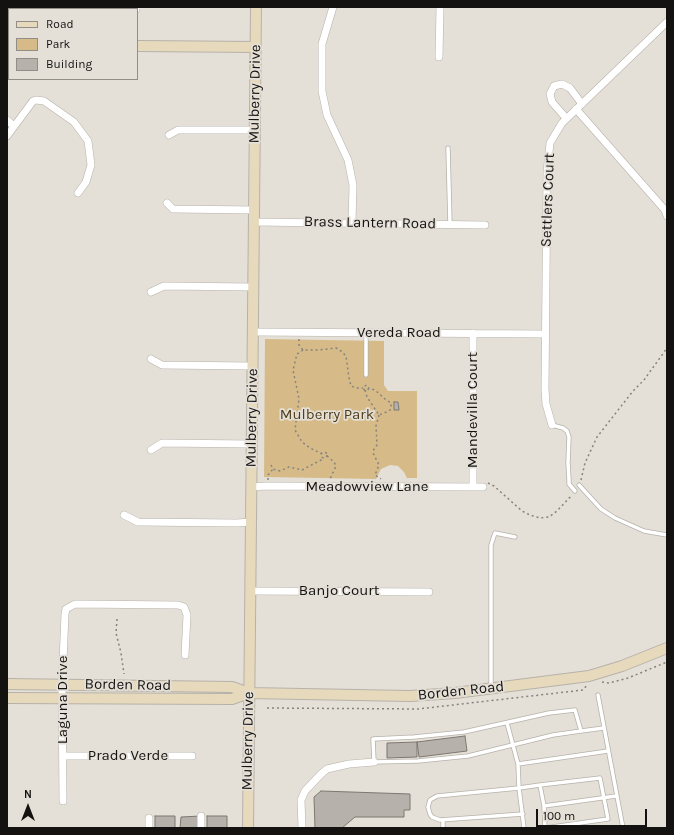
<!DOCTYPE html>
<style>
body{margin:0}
#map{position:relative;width:674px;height:835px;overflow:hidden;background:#e4dfd7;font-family:Karla,sans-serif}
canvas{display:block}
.frame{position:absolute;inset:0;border:8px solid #141210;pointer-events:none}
.legend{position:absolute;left:8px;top:8px;width:130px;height:72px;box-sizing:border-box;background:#e4dfd7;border:1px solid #918d87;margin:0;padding:5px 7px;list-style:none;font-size:12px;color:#141210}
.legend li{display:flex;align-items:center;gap:8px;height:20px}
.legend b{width:20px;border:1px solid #918d87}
.north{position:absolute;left:8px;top:787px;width:40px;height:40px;-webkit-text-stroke:3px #e4dfd7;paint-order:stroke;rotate:0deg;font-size:11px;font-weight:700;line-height:16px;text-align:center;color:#141210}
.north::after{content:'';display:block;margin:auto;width:14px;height:18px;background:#141210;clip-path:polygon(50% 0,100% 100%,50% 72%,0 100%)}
.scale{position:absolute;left:536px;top:809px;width:111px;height:18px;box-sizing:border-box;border:2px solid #141210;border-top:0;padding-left:5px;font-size:12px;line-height:14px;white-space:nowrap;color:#141210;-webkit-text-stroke:3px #e4dfd7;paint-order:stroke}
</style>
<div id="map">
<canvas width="674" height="835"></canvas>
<div class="frame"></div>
<ul class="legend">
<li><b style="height:5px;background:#e7dabc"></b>Road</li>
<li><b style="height:11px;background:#d6bb89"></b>Park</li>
<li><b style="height:11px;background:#b6b1aa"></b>Building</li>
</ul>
<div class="north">N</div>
<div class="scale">100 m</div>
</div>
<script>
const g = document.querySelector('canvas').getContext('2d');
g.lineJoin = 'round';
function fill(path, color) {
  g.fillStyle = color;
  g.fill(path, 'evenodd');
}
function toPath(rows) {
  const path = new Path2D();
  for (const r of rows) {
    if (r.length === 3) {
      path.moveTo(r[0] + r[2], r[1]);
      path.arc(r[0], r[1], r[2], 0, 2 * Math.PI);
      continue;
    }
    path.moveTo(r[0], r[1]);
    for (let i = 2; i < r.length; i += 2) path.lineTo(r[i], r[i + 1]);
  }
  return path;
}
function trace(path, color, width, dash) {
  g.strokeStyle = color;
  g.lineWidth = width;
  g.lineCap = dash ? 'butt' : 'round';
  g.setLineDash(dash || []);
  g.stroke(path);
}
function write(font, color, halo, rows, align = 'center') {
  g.font = font + ' Karla,sans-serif';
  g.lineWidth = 3.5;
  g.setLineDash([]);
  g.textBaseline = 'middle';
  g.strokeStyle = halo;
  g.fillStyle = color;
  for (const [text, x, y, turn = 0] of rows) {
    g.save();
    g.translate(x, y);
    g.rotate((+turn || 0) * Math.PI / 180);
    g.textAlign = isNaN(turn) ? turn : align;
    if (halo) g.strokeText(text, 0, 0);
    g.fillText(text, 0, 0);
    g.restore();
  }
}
const green = toPath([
 [265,339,384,341,384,385,388,391,417,391,417,478,407,478,404,472,398,466,390,465,381,469,376,479,264,477]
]);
const building = toPath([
 [394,402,398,402,399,410,394,410,394,402],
 [465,736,467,751,419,757,417,742,465,736],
 [417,742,417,757,387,758,387,743,417,742],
 [321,791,410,794,410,810,404,810,404,817,355,817,342,828,315,828,314,797,321,791],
 [155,816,175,816,175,828,155,828,155,816],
 [201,816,201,828,180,828,181,817,201,816],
 [207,816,227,816,227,828,207,828,207,816]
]);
const path = toPath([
 [299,339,299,345,303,350,318,350,336,348,341,351,346,356,349,378,351,386,356,388,363,388],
 [303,350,297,354,293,370,299,399,295,430,302,442,310,448,322,454],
 [366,388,2.5],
 [365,390,367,397,379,415,389,411,391,409,391,403,385,399,375,390,368,388],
 [379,415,376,426,377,445,374,449,373,453,379,465,375,475,381,479],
 [324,455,3],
 [327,456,334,462,336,466,330,479],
 [271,465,273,469,276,470,280,471,289,467,302,470,321,460,323,457],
 [268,480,268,475,273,469],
 [581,480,585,463,597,437,633,391,644,380,667,348],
 [488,483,494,486,522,511,530,515,540,518,549,517,557,511,572,495],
 [117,619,116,633,121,653,124,674],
 [602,682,609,683,628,678,667,662],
 [267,708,418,709,583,690,587,685]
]);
const lane = toPath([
 [7,41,9,43],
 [448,148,450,224],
 [366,333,366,375],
 [552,425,563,428,567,431,569,437,568,463,569,480,569,484,575,491],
 [579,485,601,509,615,518,644,531,667,535],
 [491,687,491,545,495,533,515,537],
 [598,695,623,828],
 [507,723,518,764,519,788,524,828],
 [581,731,575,710,549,713,464,732,414,737,373,739,374,762,418,761,468,756,553,735,581,731,604,728],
 [518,764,608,751],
 [544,806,616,796],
 [523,814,440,820,432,817,430,814,428,807,430,800,437,796,519,788,540,785,600,778,608,819,545,828,544,806,540,785],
 [443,820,443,828]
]);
const street = toPath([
 [136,7,136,9],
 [333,7,322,44,322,91,327,115,348,160,353,185,352,223],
 [439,57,440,7],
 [576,109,665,210,667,216],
 [566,118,552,102,550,94,554,86,562,84,570,88,582,104],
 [7,120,14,126],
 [169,135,178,130,255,130],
 [7,136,33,101,36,100,44,101,74,122,88,141,91,165,86,182,78,193],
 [167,203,173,209,254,210],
 [254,222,485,225],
 [151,292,164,286,253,287],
 [252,332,545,334],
 [151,359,162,365,252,366],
 [552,425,546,404,545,389,547,172,550,143,562,123,667,22],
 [151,450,162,443,251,444],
 [251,487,267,486,483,487],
 [473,487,473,333],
 [124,515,138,522,237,523,251,522],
 [250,591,429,592],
 [63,756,192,756],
 [63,801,62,685,65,614,66,609,75,604,178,605,184,607,187,615,185,655],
 [149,818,149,828],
 [201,828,201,816],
 [302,828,301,800,305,791,321,774,327,769,349,764,374,762]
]);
const secondary = toPath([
 [137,46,256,47],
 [7,65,9,63],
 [7,684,232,687,249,693,410,696,455,693,589,676,622,666,667,648],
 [7,698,232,699,249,693],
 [248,828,256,7]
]);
const streetNames = [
 ["Mulberry Drive",255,94,-89],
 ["Settlers Court",548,200,-88],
 ["Brass Lantern Road",370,223,1],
 ["Vereda Road",399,333],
 ["Mandevilla Court",473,410,-90],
 ["Mulberry Drive",252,418,-89],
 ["Meadowview Lane",367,487],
 ["Banjo Court",339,591],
 ["Borden Road",128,685,1],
 ["Borden Road",461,691,-6],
 ["Laguna Drive",63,700,-90],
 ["Mulberry Drive",248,741,-89],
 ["Prado Verde",128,756]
];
const parkNames = [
 ["Mulberry Park",327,415]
];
fill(green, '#d6bb89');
fill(building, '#b6b1aa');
trace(building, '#7c7871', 1);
trace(lane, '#b6b2aa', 5);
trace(street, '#b6b2aa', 8);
trace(secondary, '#b6b2aa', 12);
trace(path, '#86837d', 1.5, [2, 3]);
trace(lane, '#fff', 3.5);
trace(street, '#fff', 7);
trace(secondary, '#e7dabc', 10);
write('15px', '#141210', '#e4dfd7', streetNames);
write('15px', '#4e3c1a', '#e4dfd7', parkNames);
</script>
